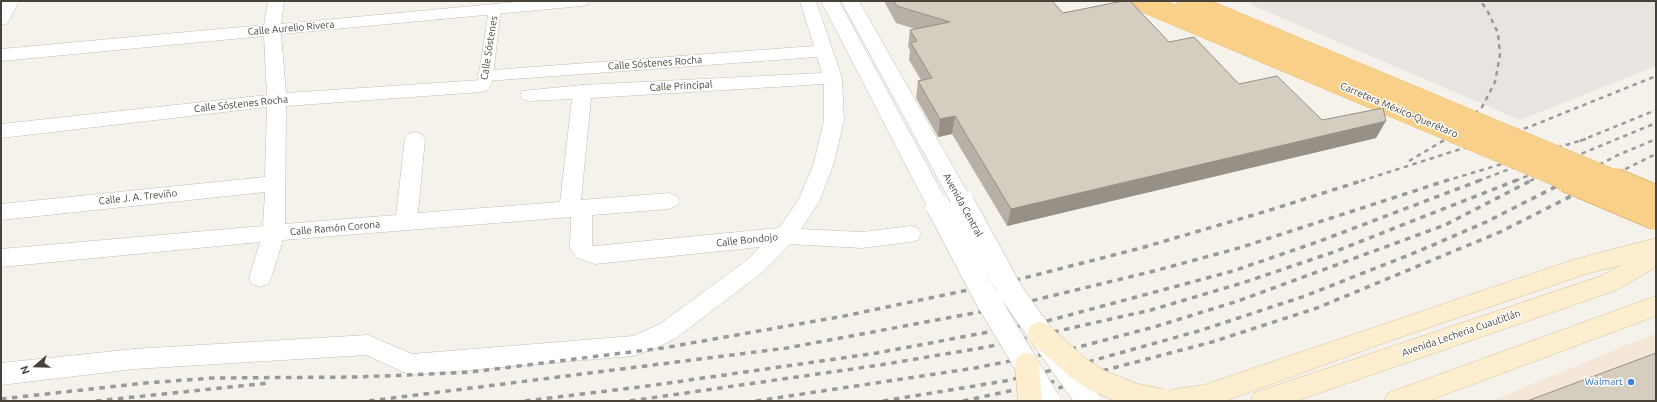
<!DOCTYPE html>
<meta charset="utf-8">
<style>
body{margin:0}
#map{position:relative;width:1657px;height:402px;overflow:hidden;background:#f5f2eb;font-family:Ubuntu,sans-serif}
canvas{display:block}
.frame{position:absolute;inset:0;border:2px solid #494239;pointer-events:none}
.north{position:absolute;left:16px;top:346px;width:40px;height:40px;-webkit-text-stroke:3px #fff;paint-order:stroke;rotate:250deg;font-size:11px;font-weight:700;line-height:16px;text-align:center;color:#494239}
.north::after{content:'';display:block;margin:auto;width:14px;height:18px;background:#494239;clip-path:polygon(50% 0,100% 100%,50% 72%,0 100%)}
</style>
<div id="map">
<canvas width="1657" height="402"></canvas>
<div class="frame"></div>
<div class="north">N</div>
</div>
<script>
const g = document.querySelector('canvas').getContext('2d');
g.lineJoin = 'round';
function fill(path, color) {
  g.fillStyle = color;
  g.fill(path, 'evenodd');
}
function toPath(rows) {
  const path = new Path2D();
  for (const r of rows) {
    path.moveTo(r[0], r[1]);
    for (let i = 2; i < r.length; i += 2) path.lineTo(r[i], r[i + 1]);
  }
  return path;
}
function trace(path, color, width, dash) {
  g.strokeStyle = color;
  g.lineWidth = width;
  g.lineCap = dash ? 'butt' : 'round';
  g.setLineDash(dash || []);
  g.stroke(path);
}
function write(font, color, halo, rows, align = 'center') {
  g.font = font + ' Ubuntu,sans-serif';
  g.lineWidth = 3;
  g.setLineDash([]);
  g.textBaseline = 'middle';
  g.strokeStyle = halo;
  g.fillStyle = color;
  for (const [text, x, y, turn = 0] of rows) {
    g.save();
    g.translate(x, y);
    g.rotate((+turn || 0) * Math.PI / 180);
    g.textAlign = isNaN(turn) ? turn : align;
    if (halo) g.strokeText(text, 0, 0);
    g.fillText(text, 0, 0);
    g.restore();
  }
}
const commercial = toPath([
 [1656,333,1656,401,1491,401]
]);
const industrial = toPath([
 [1248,1,1656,1,1656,66,1520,120,1252,5]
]);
const pedestrian = toPath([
 [495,5,501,9,492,83,486,89,481,91,476,89,474,86,478,81,489,9,495,5]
]);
const minor = toPath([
 [3,1,19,1,7,24,1,25,1,4,3,1],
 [268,1,284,1,281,24,526,1,589,1,587,5,581,6,281,34,286,93,481,80,488,82,490,86,488,90,481,92,286,106,285,224,396,215,405,139,408,134,415,132,422,134,425,139,418,213,560,202,572,99,529,101,522,99,520,95,522,91,582,85,822,73,817,57,486,81,480,79,477,75,480,71,814,46,800,1,816,1,842,78,844,120,834,163,819,202,801,229,862,232,910,226,918,228,921,234,918,240,910,242,862,248,790,244,763,272,676,338,658,347,633,356,410,375,366,355,134,369,1,385,1,363,134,349,368,335,412,354,633,336,660,324,747,260,760,247,595,264,577,258,570,248,571,217,283,240,271,278,268,284,260,287,252,284,249,278,260,242,1,267,1,249,263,226,265,192,1,220,1,204,265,177,267,107,1,138,1,124,267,95,264,36,1,61,1,49,264,25,268,1],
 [824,84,824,120,814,163,799,199,779,228,595,246,592,245,592,215,669,209,676,206,680,201,676,196,669,193,581,200,591,98,824,84]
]);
const tertiary = toPath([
 [821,1,839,1,949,206,946,212,938,214,930,212,821,1],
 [841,1,859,1,973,202,970,208,962,210,954,208,841,1]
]);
const secondary = toPath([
 [1656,238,1656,267,1617,290,1296,401,1250,401,1254,393,1601,276,1621,265,1586,274,1384,343,1225,401,1161,401,1165,393,1174,389,1204,385,1576,259,1656,238],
 [1656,296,1656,316,1428,401,1384,401,1388,393,1656,296]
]);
const railFar1 = toPath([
 [1580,141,1656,110],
 [1409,161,1446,139,1482,107,1495,82,1500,55,1498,33,1486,8,1480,1],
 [1361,181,1529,127,1656,76],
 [1445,181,1586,139],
 [1478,181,1536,159],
 [1515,181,1656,123],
 [1530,181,1538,177],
 [1567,181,1618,155,1656,139],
 [1601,181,1656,154]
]);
const rail = toPath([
 [1,399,145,383,214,378,360,377,471,372,663,348,844,316,1016,280,1141,248,1267,211,1364,180],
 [96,401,269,383],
 [369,401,787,348,1006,307,1158,270,1239,248,1448,180],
 [525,401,648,386,877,353,1047,321,1233,271,1320,241,1481,180],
 [630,401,880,365,987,347,1151,310,1242,283,1331,253,1517,180],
 [756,401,975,368,1071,349,1154,327,1238,301,1445,225,1532,180],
 [883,401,1005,381,1084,363,1202,330,1305,296,1419,251,1486,222,1569,180],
 [963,401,1098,372,1212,342,1317,308,1500,232,1603,180],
 [1028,401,1076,381]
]);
const tertiaryBridge = toPath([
 [962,202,1011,292,1088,401],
 [938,206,986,297,1048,401]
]);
const secondaryBridge = toPath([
 [1040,334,1077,367,1096,380,1133,395,1161,401],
 [1027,365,1030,401]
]);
const trunkBridgeFar1 = toPath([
 [1141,1,1568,181],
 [1186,1,1617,181]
]);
const trunkBridge = toPath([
 [1566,180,1656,218],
 [1615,180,1656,197]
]);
const wall = toPath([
 [884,1,1052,1,1063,13,1169,42,1239,84,1322,120,1376,138,1007,226,952,134,938,137,916,98,918,81,921,80,909,60,910,50,908,47,910,30,915,29,896,23]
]);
const shadedWall = toPath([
 [955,116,952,134,938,137,940,119],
 [1386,121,1376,138,1007,226,1011,209]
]);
const building = toPath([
 [894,1,1052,1,1063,13,1123,1,1130,1,1169,42,1194,37,1239,84,1277,76,1322,120,1383,108,1386,121,1011,209,955,116,940,119,918,81,932,78,911,43,917,41,910,30,950,22,897,6,894,1],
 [1656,353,1656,401,1527,401,1656,353]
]);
const markers = [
 [1631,382,4,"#3f7fe0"]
];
const streetNames = [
 ["Calle Aurelio Rivera",291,28,-5],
 ["Calle Sóstenes",489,48,-81],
 ["Calle Sóstenes Rocha",655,63,-4],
 ["Calle Principal",681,86,-3],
 ["Calle Sóstenes Rocha",241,104,-6],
 ["Carretera México-Querétaro",1399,110,23],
 ["Calle J. A. Treviño",138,197,-6],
 ["Avenida Central",963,205,61],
 ["Calle Ramón Corona",335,228,-5],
 ["Calle Bondojo",747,240,-6],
 ["Avenida Lecheria Cuautitlán",1461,333,-19]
];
const shopNames = [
 ["Walmart",1623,382]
];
fill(commercial, '#f5e7d8');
fill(industrial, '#e8e4e0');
trace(pedestrian, '#c3bcb1', 1);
trace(minor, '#c3bcb1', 1);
trace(tertiary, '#c3bcb1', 1);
trace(secondary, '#d2c19d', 1);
fill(pedestrian, '#fff');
fill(minor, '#fff');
fill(tertiary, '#fff');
fill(secondary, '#fceece');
trace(railFar1, '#999', 2.5, [4.5, 4.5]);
trace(rail, '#999', 3.5, [5.5, 5.5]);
trace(tertiaryBridge, '#c3bcb1', 25, []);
trace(secondaryBridge, '#d2c19d', 25, []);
trace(trunkBridgeFar1, '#d79843', 20, []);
trace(trunkBridge, '#d79843', 25, []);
trace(tertiaryBridge, '#fff', 24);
trace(secondaryBridge, '#fceece', 24);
trace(trunkBridgeFar1, '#f8d08a', 20);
trace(trunkBridge, '#f8d08a', 24);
fill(wall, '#b8b0a6');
fill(shadedWall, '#969087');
fill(building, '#d6cdc1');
trace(building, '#969087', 1);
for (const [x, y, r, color] of markers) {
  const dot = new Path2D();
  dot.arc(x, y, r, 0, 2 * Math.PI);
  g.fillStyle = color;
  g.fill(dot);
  trace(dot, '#fff', 1.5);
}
write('10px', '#494239', '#fff', streetNames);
write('10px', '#366cbe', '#fff', shopNames, 'right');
</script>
